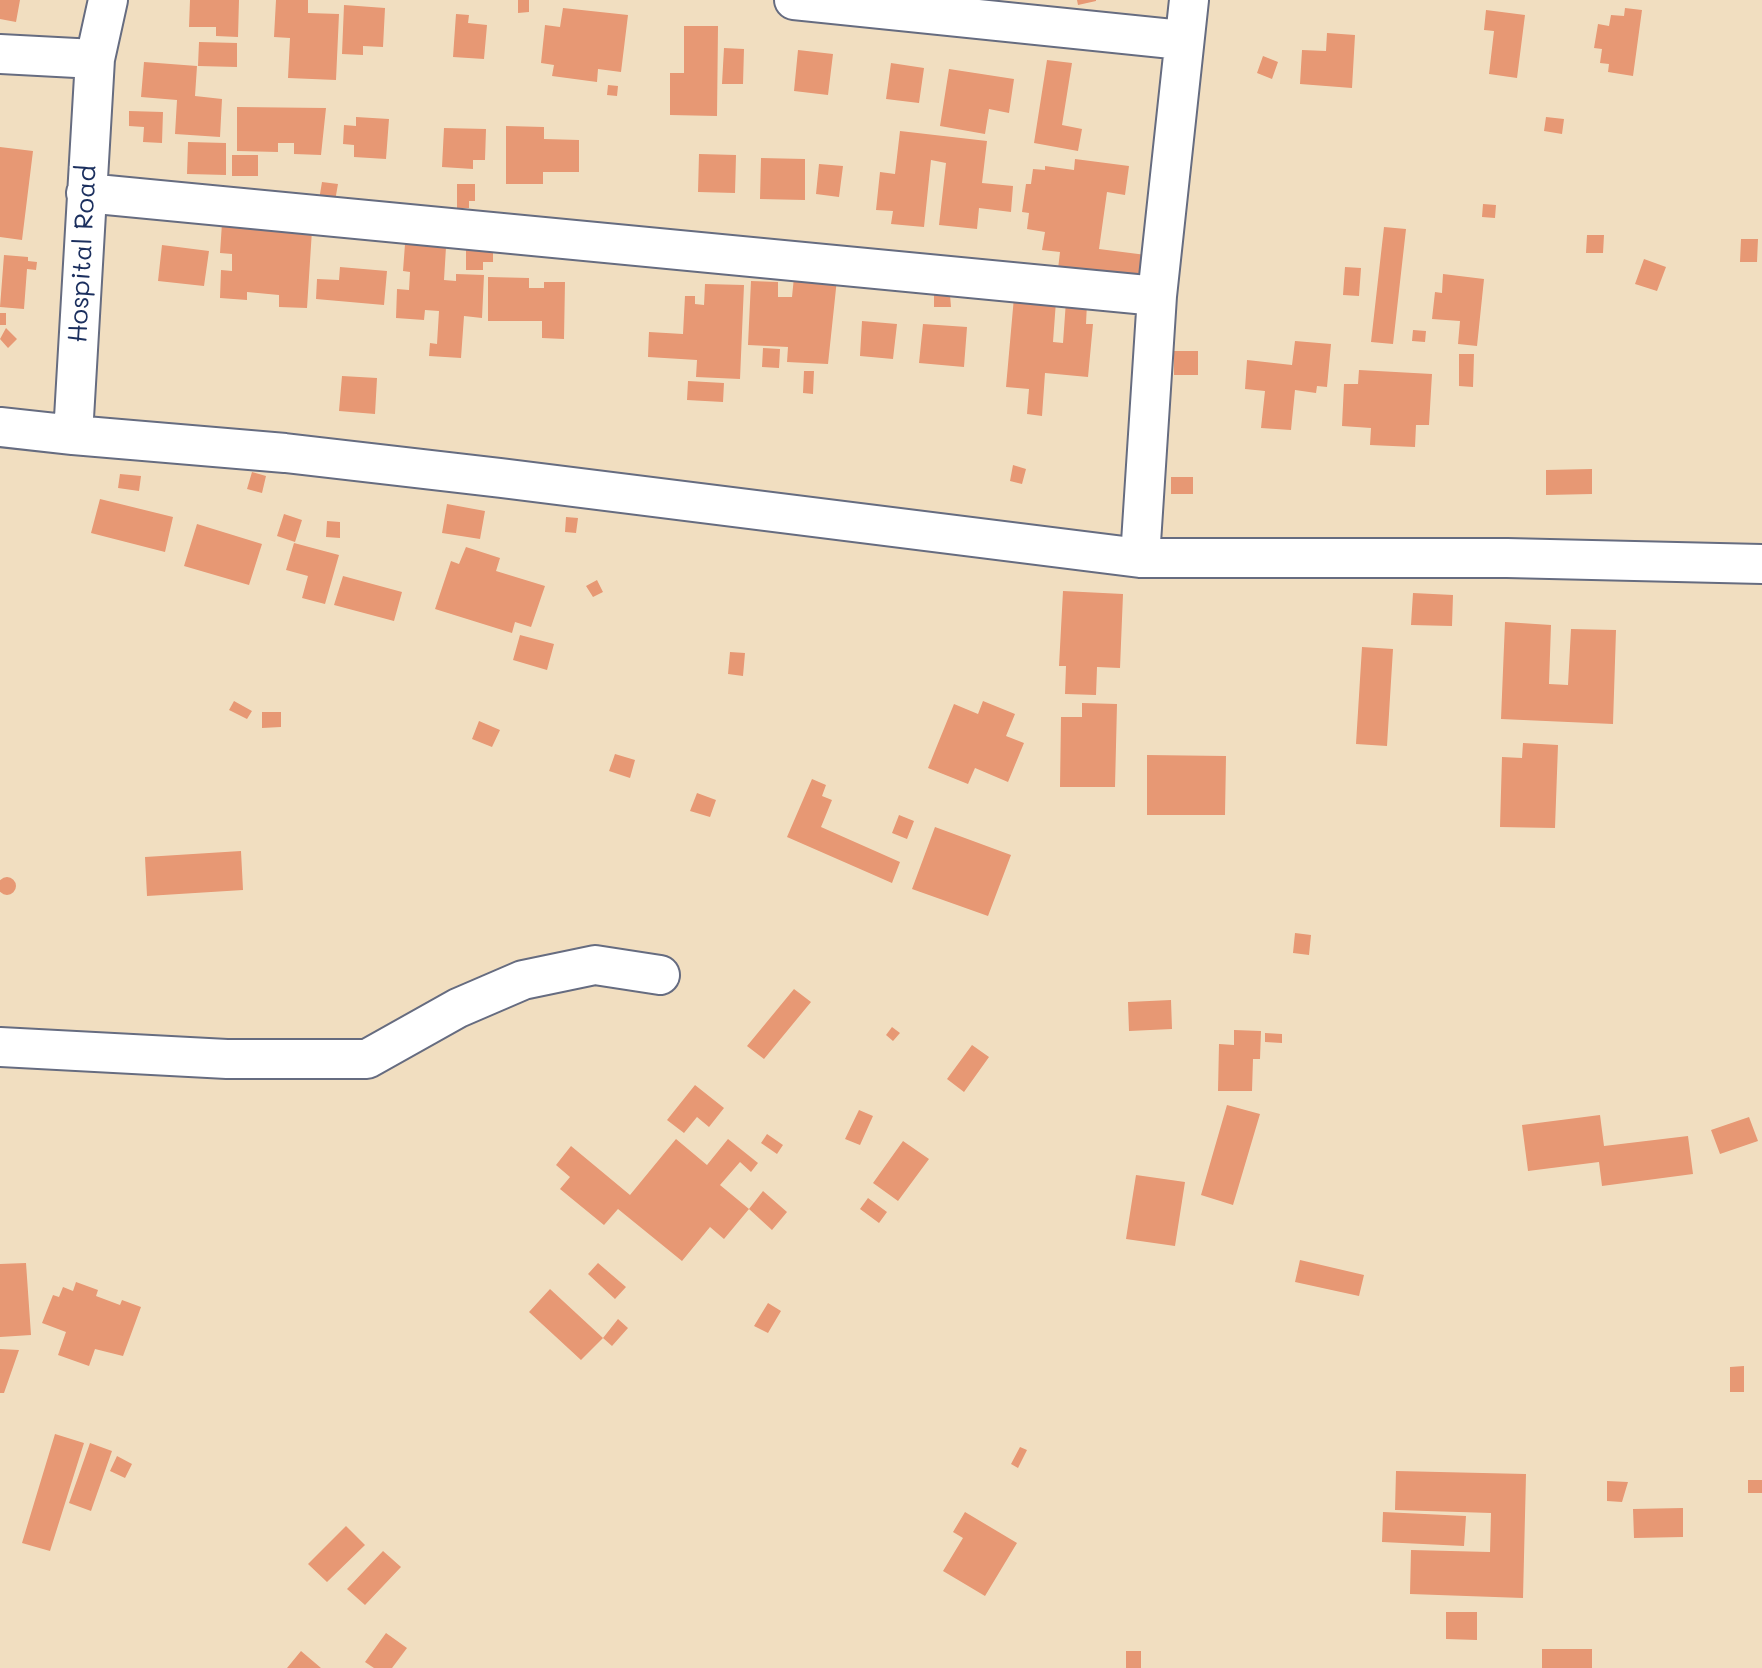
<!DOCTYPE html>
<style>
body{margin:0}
canvas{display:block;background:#f1dec0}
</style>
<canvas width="1762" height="1668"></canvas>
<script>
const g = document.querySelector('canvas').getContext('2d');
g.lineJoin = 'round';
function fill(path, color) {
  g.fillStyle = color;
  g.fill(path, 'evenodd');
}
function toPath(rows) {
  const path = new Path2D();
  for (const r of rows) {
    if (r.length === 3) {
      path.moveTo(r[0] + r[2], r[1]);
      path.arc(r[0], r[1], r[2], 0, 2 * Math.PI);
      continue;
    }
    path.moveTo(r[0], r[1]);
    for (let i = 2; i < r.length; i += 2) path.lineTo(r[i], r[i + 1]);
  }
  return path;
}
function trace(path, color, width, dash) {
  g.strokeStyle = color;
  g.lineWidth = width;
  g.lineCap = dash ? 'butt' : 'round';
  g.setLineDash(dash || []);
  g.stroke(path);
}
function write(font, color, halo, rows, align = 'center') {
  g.font = font + ' Mali,sans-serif';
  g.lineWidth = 6;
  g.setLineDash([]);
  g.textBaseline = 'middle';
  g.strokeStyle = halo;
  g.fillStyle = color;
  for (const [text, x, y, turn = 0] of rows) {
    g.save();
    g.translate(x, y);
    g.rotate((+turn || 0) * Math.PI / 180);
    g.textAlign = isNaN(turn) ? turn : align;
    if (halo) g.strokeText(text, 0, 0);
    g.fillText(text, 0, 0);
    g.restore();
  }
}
const building = toPath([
 [0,0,20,0,16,22,0,19],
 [190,0,239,0,238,37,216,36,216,27,189,27],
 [276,0,308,0,308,13,339,14,336,80,288,78,290,38,274,37],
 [518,0,529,0,529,12,518,13],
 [1077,0,1096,0,1096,1,1078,5],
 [344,5,385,8,383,47,363,46,363,55,342,54],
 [563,8,628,15,621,72,598,69,597,82,552,76,554,65,541,63,545,25,560,27],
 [1625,8,1642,10,1633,76,1608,72,1609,64,1600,63,1602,49,1594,48,1598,24,1609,26,1611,15,1624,16],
 [1486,10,1525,15,1517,78,1489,74,1494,31,1484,30],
 [456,14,469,15,468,23,487,25,484,59,453,57],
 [684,26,718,26,717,116,670,115,670,73,684,73],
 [1327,33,1355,35,1352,88,1300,84,1302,50,1326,51],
 [199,42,237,43,237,67,198,66],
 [724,48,744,49,743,84,722,84],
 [798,50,833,54,828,95,794,91],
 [1263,56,1278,62,1272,79,1257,73],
 [1047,60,1072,63,1062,125,1082,129,1078,151,1034,143],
 [144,62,197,66,195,96,222,99,220,137,175,134,177,100,141,97],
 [891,63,924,68,919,103,886,99],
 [949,69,1014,79,1009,113,989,109,985,134,940,126],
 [608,85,618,86,617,96,607,95],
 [237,107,326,108,321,155,294,154,294,143,278,143,278,152,237,151],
 [129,111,163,112,162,143,143,142,144,127,129,126],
 [356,117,389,119,386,159,354,157,354,145,343,144,344,125,356,126],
 [1546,117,1564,119,1562,134,1544,131],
 [506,126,544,127,544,139,579,140,579,172,543,172,543,184,506,184],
 [444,128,486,129,485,160,473,160,473,169,442,167],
 [900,131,987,141,982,183,1013,186,1011,212,979,208,977,229,939,225,946,163,931,160,924,227,891,224,893,211,876,210,880,172,895,174],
 [188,142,226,143,226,175,187,174],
 [0,147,33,151,22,240,0,237],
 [699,154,736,155,735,193,698,192],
 [232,155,258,155,258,176,232,176],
 [761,158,805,159,805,200,760,199],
 [1075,159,1129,166,1125,195,1107,192,1099,249,1146,255,1142,281,1058,269,1060,252,1042,250,1045,232,1027,229,1029,213,1022,212,1026,184,1031,184,1033,169,1045,170,1045,166,1074,170],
 [819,164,843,166,839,197,816,194],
 [322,182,338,184,335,201,319,200],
 [457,184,475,184,475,201,469,201,469,208,457,208],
 [1483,204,1496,205,1495,218,1482,217],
 [222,223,312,230,307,308,279,307,279,295,247,292,247,300,220,298,221,270,232,271,232,254,220,253],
 [1384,227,1406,229,1393,344,1371,342],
 [1587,235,1604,235,1603,253,1586,253],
 [466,239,493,239,493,262,483,262,483,270,466,270],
 [1741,239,1758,239,1757,262,1740,262],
 [405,244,446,247,444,280,456,281,456,274,484,275,482,318,464,316,461,358,429,356,430,343,437,344,439,311,425,310,424,320,396,318,397,289,409,290,410,272,403,271],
 [162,245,209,251,204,286,158,281],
 [4,255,28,257,28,261,37,262,36,270,27,269,24,309,0,307],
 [1644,259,1666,267,1657,291,1635,284],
 [340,267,387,271,384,305,316,299,317,279,339,280],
 [1345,267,1361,268,1359,296,1343,295],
 [1443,274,1484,279,1477,346,1458,344,1460,321,1432,319,1435,292,1442,293],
 [488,277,529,278,529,288,544,288,544,282,565,282,564,339,542,338,542,321,488,321],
 [794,277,837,279,828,364,787,362,788,347,748,345,751,281,778,282,778,297,792,297],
 [705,284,744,285,740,379,696,377,697,360,648,357,649,332,683,334,685,296,695,296,695,304,704,305],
 [934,295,950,295,951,307,934,307],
 [1014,297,1056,301,1053,342,1063,343,1066,301,1087,303,1086,324,1093,324,1088,377,1045,373,1042,416,1027,414,1029,389,1006,387],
 [0,313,6,313,6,325,0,325],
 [862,321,897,324,893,359,860,356],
 [923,324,967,327,964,367,919,363],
 [6,328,17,339,8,348,0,339],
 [1413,330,1426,331,1425,342,1412,341],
 [1295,341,1331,344,1327,387,1317,386,1316,393,1295,390,1291,430,1261,428,1265,391,1245,389,1247,360,1292,365],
 [763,348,780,349,779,368,762,367],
 [1174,351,1198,351,1198,375,1174,375],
 [1459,354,1474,354,1473,387,1459,386],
 [1359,370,1432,374,1429,425,1416,425,1415,447,1370,445,1371,428,1342,426,1344,384,1358,384],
 [804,371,814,371,813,394,803,393],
 [342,376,377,378,375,414,339,411],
 [688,381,724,383,723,402,687,400],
 [1013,465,1026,469,1022,484,1010,481],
 [1592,469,1592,494,1546,495,1546,470],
 [252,472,266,476,262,493,247,489],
 [120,474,141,476,139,491,118,488],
 [1171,477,1193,477,1193,494,1171,494],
 [100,499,173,517,165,552,91,533],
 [447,504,485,511,480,539,442,533],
 [284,514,302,520,295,542,277,536],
 [566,517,578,518,576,533,565,532],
 [327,521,340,522,340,538,326,537],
 [197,524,262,544,249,585,184,566],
 [294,543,339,555,325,604,302,598,308,576,286,570],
 [466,547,500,558,496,571,545,586,531,627,515,622,512,633,435,609,451,561,459,564],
 [343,576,402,592,394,621,334,605],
 [597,580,603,592,593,597,586,586],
 [1063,591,1123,594,1120,668,1097,667,1096,695,1065,694,1066,666,1059,666],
 [1413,593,1453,595,1452,626,1411,625],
 [1505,622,1551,625,1549,684,1568,685,1571,629,1616,630,1613,724,1501,719],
 [520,635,554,644,547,670,513,660],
 [1362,647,1393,649,1387,746,1356,744],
 [730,652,745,653,743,676,728,674],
 [234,701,252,711,247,719,229,710],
 [983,701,1015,714,1006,736,1024,743,1008,782,975,768,968,784,928,768,954,704,978,714],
 [1082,703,1117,704,1115,787,1060,787,1061,717,1082,717],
 [262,712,281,712,281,727,262,728],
 [479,721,500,730,492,747,472,739],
 [1523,743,1558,745,1555,828,1500,827,1502,757,1522,758],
 [615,754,635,760,630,778,609,771],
 [1147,755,1226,756,1225,815,1147,815],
 [812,779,826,785,822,796,832,800,821,827,900,862,892,883,787,837],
 [697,793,716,800,710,817,690,811],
 [899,815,914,821,907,839,892,833],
 [935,827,1011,855,988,916,912,889],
 [241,851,243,890,147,896,145,857],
 [7,886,9],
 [1295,933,1311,935,1309,955,1293,953],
 [794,989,811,1002,764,1059,747,1046],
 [1171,1000,1172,1029,1129,1031,1128,1002],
 [892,1027,900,1033,893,1041,886,1035],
 [1234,1030,1261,1031,1260,1059,1253,1059,1252,1091,1218,1091,1219,1044,1234,1045],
 [1265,1033,1282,1034,1282,1043,1265,1042],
 [972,1045,989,1057,964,1092,947,1079],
 [695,1085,724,1108,709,1127,697,1117,684,1133,667,1120],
 [1227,1105,1260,1114,1233,1205,1201,1195],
 [859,1110,873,1116,860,1145,845,1139],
 [1600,1115,1604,1146,1688,1136,1693,1174,1602,1186,1599,1162,1528,1171,1522,1125],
 [1749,1117,1758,1141,1720,1154,1711,1130],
 [767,1134,783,1145,777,1154,761,1143],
 [676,1139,707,1165,728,1139,758,1163,751,1172,740,1162,720,1185,749,1209,724,1239,710,1227,682,1261,618,1209,604,1225,560,1189,570,1177,556,1165,571,1146,630,1195],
 [903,1141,929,1159,898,1201,873,1183],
 [1136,1175,1185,1182,1175,1246,1126,1239],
 [763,1191,787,1212,772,1230,749,1209],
 [868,1198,887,1212,879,1223,860,1209],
 [1300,1260,1364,1275,1359,1296,1295,1282],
 [26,1263,31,1335,0,1337,0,1264],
 [598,1263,626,1287,615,1299,588,1274],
 [76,1282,98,1290,96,1296,120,1305,122,1300,141,1307,123,1356,95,1349,89,1366,58,1355,66,1332,42,1323,53,1295,59,1297,63,1287,73,1291],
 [550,1289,603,1338,581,1360,529,1312],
 [768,1303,781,1311,768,1333,754,1326],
 [618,1319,628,1328,612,1346,603,1338],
 [0,1349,19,1350,4,1393,0,1393],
 [1744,1366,1744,1392,1730,1392,1730,1367],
 [55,1434,84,1443,50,1551,22,1543],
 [90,1443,112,1451,91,1511,69,1503],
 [1020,1447,1027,1450,1018,1468,1011,1464],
 [117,1456,132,1464,125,1478,110,1471],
 [1396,1471,1526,1474,1523,1598,1410,1594,1411,1550,1490,1552,1491,1513,1395,1510],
 [1748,1480,1762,1480,1762,1493,1748,1493],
 [1607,1481,1628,1482,1622,1502,1607,1501],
 [1683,1508,1683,1537,1634,1538,1633,1509],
 [965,1512,1017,1543,985,1596,943,1571,963,1538,953,1532],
 [1383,1512,1466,1516,1464,1546,1382,1542],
 [346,1526,365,1545,327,1582,308,1564],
 [383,1551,401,1567,365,1605,347,1589],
 [1446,1612,1477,1612,1477,1640,1446,1639],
 [386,1633,407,1648,392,1668,374,1668,365,1662],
 [1542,1649,1592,1649,1592,1668,1542,1668],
 [301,1651,321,1668,287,1668],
 [1126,1651,1141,1651,1141,1668,1126,1668]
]);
const street = toPath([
 [794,0,1182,40],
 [0,54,95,59],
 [86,193,1157,296],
 [0,427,73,435,95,59,108,0],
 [73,435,285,453,501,478,1140,558,1507,558,1762,564],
 [1140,558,1157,296,1189,0],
 [0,1047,227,1059,367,1059,458,1008,523,980,595,965,660,975]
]);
const streetNames = [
 ["Hospital Road",83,254,-87]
];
fill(building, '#e79874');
trace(street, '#666c80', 42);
trace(street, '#fff', 38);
write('26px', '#1b2f5e', '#fff', streetNames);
</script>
